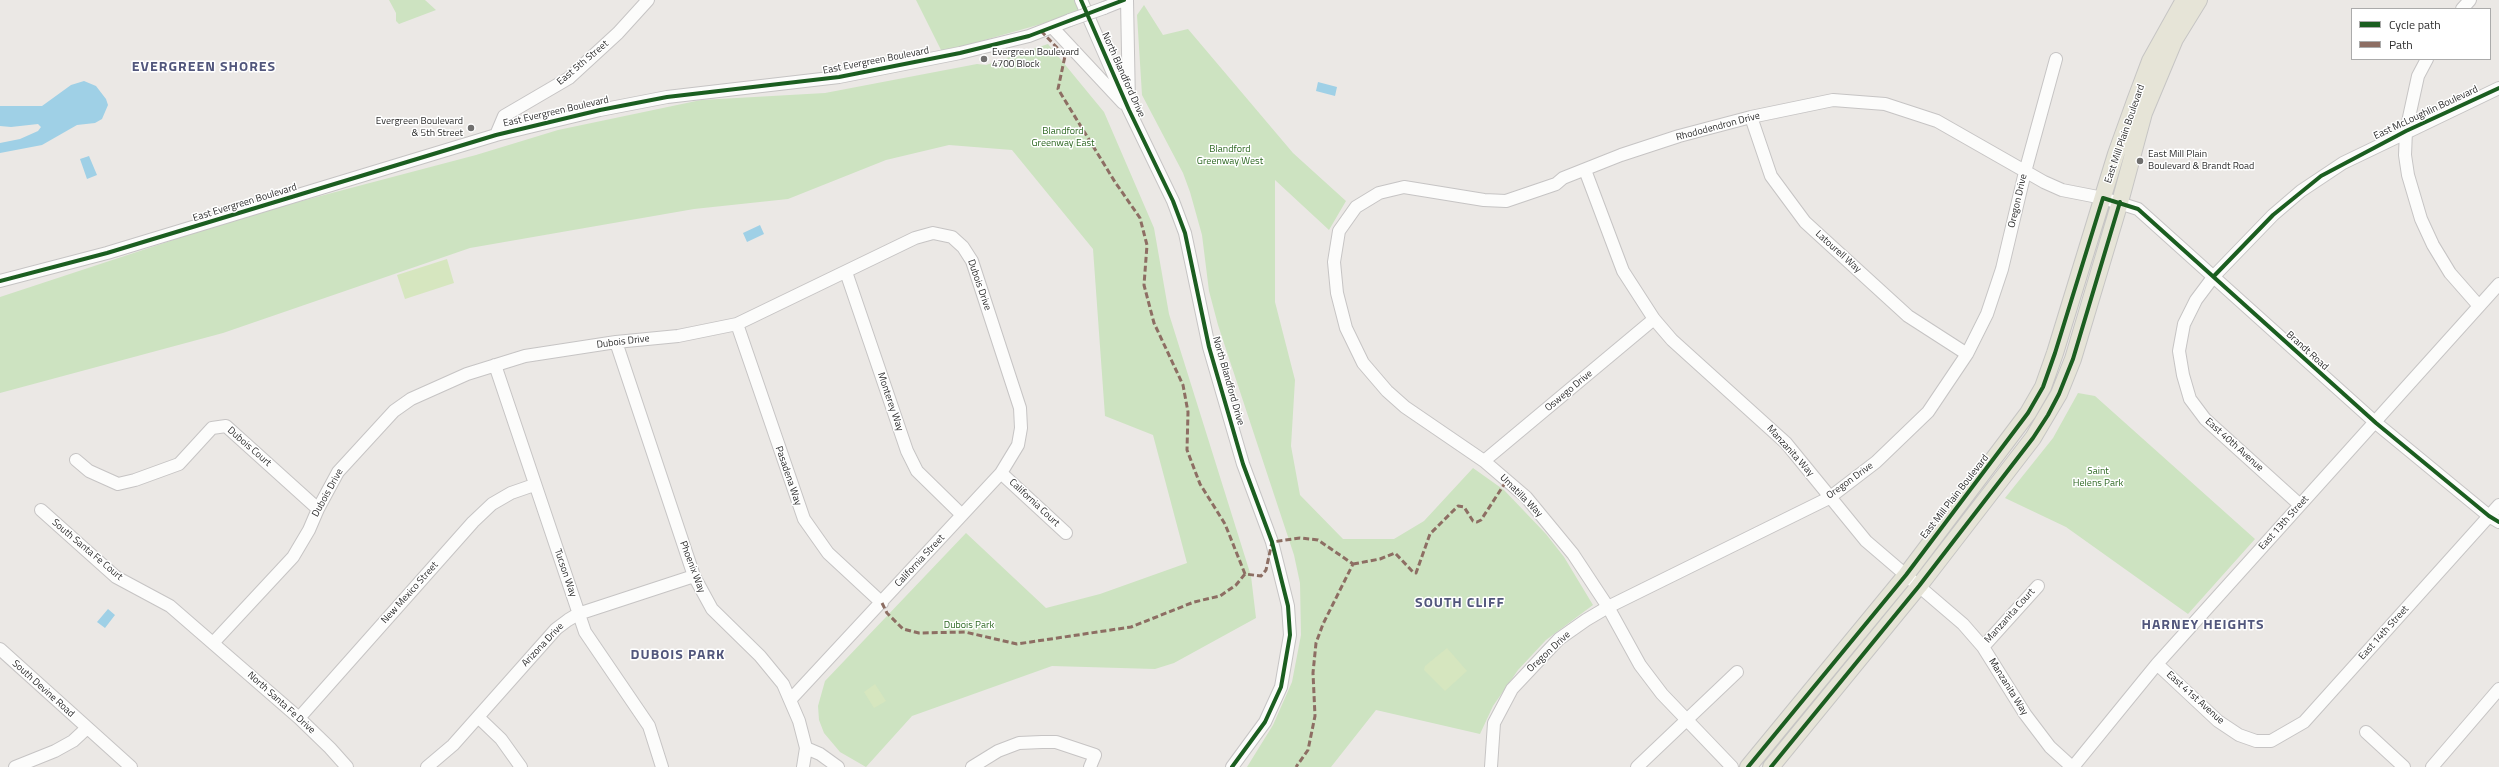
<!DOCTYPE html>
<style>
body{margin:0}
#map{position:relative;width:2499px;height:767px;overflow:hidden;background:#ebe8e5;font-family:"Titillium Web",sans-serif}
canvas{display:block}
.legend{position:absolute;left:2351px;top:8px;width:140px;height:52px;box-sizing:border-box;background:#fff;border:1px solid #ababab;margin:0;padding:5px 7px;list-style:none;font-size:12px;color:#2e2e2e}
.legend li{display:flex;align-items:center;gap:8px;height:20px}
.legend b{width:20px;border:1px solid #ababab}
</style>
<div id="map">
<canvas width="2499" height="767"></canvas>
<ul class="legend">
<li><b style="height:5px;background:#1b5e20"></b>Cycle path</li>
<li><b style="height:5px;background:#8d6e63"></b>Path</li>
</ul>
</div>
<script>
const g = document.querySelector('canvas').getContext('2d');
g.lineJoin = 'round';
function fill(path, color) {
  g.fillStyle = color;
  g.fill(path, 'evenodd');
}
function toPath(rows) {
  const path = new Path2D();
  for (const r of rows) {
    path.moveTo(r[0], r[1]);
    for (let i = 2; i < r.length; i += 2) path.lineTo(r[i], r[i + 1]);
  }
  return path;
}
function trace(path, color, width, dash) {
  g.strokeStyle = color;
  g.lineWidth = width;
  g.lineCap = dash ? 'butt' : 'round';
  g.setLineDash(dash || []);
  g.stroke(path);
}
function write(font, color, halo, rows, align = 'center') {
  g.font = font + ' "Titillium Web",sans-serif';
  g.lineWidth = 3;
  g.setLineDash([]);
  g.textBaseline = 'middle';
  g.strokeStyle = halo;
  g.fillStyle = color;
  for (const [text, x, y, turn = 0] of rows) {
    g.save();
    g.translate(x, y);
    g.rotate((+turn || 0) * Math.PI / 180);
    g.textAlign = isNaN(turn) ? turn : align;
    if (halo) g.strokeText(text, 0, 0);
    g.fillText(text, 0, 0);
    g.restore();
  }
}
const green = toPath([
 [389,0,425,0,436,10,399,24,396,21,396,13],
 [916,0,1077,0,1084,12,942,52],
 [1144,5,1163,35,1188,29,1293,153,1346,201,1329,230,1275,180,1275,302,1295,380,1291,446,1300,495,1343,539,1394,539,1424,521,1473,468,1504,490,1546,534,1564,557,1593,605,1546,640,1518,670,1493,706,1480,734,1376,710,1331,767,1247,767,1273,725,1292,682,1301,635,1300,583,1294,555,1218,325,1209,291,1202,235,1190,192,1183,173,1142,95,1137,15],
 [1048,44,1104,112,1154,228,1169,314,1251,576,1256,618,1174,663,1155,669,1052,666,912,716,866,767,840,752,824,733,819,720,818,706,825,681,966,533,1046,608,1100,594,1187,563,1153,435,1105,416,1093,249,1012,150,949,145,886,160,788,199,694,209,470,248,223,333,0,393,0,297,252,214,476,155,558,130,701,100,825,93,977,64,986,65],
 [2078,393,2095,396,2255,539,2188,614,2066,527,2005,498,2053,438]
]);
const pitch = toPath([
 [447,259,454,283,405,299,397,275],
 [1447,648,1467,671,1445,691,1424,670,1425,666],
 [875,684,886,701,874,708,864,692]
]);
const water = toPath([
 [84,81,96,86,106,99,108,105,102,119,95,123,77,125,42,145,0,153,0,143,20,139,38,131,41,127,38,124,11,127,0,126,0,106,42,106,71,85],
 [1318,82,1337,87,1335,96,1316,91],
 [89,156,97,175,87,179,80,159],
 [760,225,764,234,747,242,743,233],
 [108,609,115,615,105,628,97,622]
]);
const minor = toPath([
 [1081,0,1129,110,1173,201,1185,233,1209,347,1243,464,1272,542,1288,606,1290,635,1281,687,1265,722,1232,767],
 [1127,0,1129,104],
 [1104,8,1124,0],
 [2462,9,2470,0],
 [1052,27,1123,103],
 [2427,59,2418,76,2406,131,2405,155,2408,175,2421,219,2433,245,2450,273,2479,306],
 [1751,117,1771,176,1805,222,1908,316,1967,354],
 [496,135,504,116,569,78,618,33,648,0],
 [1585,170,1623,271,1654,319,1672,340,1786,443,1866,541,1963,624,1983,647,2025,714,2050,747,2072,767],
 [846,272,907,451,917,471,962,515],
 [0,281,107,253,496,135,600,110,667,97,839,77,960,53,1029,36,1070,20],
 [737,324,804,519,828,553,882,603],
 [616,342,694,576,712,609,760,656,783,684,799,721,806,748,803,767],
 [495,365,585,632,649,726,662,767],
 [76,460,89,471,118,484,135,480,179,464,212,428,226,426,318,509],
 [1484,461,1654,319],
 [1001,473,1066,533],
 [2300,505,2205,419,2190,399,2183,375,2179,351,2184,324,2196,300,2214,276,2273,215,2301,191,2343,163,2499,88],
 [41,510,116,577,170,606,299,718,330,748,347,767],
 [213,643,293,557,309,530,318,509,338,472,394,411,411,399,467,374,525,356,616,342,678,336,737,324,915,238,933,233,952,237,963,247,972,261,1020,408,1021,428,1018,445,1001,473,791,699],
 [1983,647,2038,586],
 [0,649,131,767],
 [2157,664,2218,721,2239,735,2256,741,2271,741,2304,722,2499,505],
 [478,717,501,739,521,767],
 [299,718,473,522,492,504,511,493,534,485],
 [2366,732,2404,767],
 [806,748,820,754,838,767],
 [15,767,55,751,73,741,87,728],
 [427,767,453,745,556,629,568,620,578,614,694,576],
 [972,767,998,751,1019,743,1042,742,1056,742,1095,755,1090,767],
 [1491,767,1494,723,1512,689,1559,639,1586,620,1608,607,1829,498,1876,462,1928,412,1967,354,1987,314,2002,269,2025,172,2056,59],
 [1637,767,1737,672],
 [1732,767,1662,694,1640,665,1608,607,1573,554,1526,497,1484,461,1405,407,1387,391,1363,363,1346,328,1337,293,1334,262,1339,231,1356,207,1379,193,1404,187,1484,200,1506,201,1556,184,1563,178,1621,155,1679,136,1751,117,1833,100,1885,104,1937,121,2044,182,2062,190,2103,198,2138,209,2376,423,2489,516,2499,522],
 [2073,767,2157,664,2499,284],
 [2432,767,2499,689]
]);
const major = toPath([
 [1748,767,1906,575,2028,413,2043,387,2055,353,2116,154,2135,101,2150,61,2184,0],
 [1771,767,1919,586,2033,438,2059,394,2073,359,2120,202,2144,113,2175,39,2199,0]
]);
const minorBridge = toPath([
 [1070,20,1104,8]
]);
const quiet = toPath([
 [1041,31,1065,56,1058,89,1115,182,1140,218,1147,245,1144,285,1154,323,1183,385,1188,412,1187,450,1200,484,1225,524,1245,574,1261,576,1266,570,1272,542,1300,538,1318,540,1353,564,1323,624,1316,643,1313,673,1315,716,1308,750,1296,767],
 [1353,564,1380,559,1395,553,1413,572,1416,573,1430,534,1458,506,1464,507,1473,521,1477,522,1481,520,1507,480],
 [882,603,887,613,903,629,919,633,965,632,1017,644,1131,627,1194,602,1220,596,1236,585,1245,574]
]);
const cycleway = toPath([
 [1081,0,1129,110,1173,201,1185,233,1209,347,1243,464,1272,542,1288,606,1290,635,1281,687,1265,722,1232,767],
 [2214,276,2273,215,2321,176,2406,131,2499,88],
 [0,281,107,253,496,135,600,110,667,97,839,77,960,53,1029,36,1124,0],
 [1748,767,1906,575,2028,413,2043,387,2055,353,2103,198,2138,209,2376,423,2489,516,2499,522],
 [1771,767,1919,586,2033,438,2048,415,2059,394,2073,359,2120,202]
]);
const markers = [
 [984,59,4,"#706f6e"],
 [471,128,4,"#706f6e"],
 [2140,161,4,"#706f6e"]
];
const poiNames = [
 ["Evergreen Boulevard",992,53],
 ["4700 Block",992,65],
 ["Evergreen Boulevard",463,122,"right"],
 ["& 5th Street",463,134,"right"],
 ["East Mill Plain",2148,155],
 ["Boulevard & Brandt Road",2148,167]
];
const streetNames = [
 ["East Evergreen Boulevard",876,61,-11],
 ["East 5th Street",583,63,-40],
 ["North Blandford Drive",1123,75,66],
 ["East Evergreen Boulevard",556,112,-13],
 ["East McLoughlin Boulevard",2426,113,-25],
 ["Rhododendron Drive",1718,127,-15],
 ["East Mill Plain Boulevard",2125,134,-71],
 ["Oregon Drive",2018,201,-77],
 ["East Evergreen Boulevard",245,203,-17],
 ["Latourell Way",1838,252,42],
 ["Dubois Drive",979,285,71],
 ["Dubois Drive",623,342,-7],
 ["Brandt Road",2307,351,42],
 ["North Blandford Drive",1228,381,74],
 ["Oswego Drive",1569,391,-40],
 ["Monterey Way",890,402,71],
 ["East 40th Avenue",2234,445,42],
 ["Dubois Court",249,447,41],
 ["Manzanita Way",1790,451,48],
 ["Pasadena Way",788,476,71],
 ["Oregon Drive",1850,481,-36],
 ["Dubois Drive",328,493,-61],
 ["Umatilla Way",1521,496,45],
 ["East Mill Plain Boulevard",1955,497,-52],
 ["California Court",1034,503,43],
 ["East 13th Street",2284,523,-48],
 ["South Santa Fe Court",87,550,40],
 ["California Street",920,561,-47],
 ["Phoenix Way",692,567,69],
 ["Tucson Way",565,573,71],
 ["New Mexico Street",410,593,-48],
 ["Manzanita Court",2010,616,-48],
 ["East 14th Street",2384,633,-48],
 ["Arizona Drive",543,645,-47],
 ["Oregon Drive",1549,652,-43],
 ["Manzanita Way",2008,687,58],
 ["South Devine Road",43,689,42],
 ["East 41st Avenue",2195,698,42],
 ["North Santa Fe Drive",281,703,42]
];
const parkNames = [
 ["Blandford",1063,132],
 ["Greenway East",1063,144],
 ["Blandford",1230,150],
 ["Greenway West",1230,162],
 ["Saint",2098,472],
 ["Helens Park",2098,484],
 ["Dubois Park",969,626]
];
const districtNames = [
 ["EVERGREEN SHORES",204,68],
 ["SOUTH CLIFF",1460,604],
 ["HARNEY HEIGHTS",2203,626],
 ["DUBOIS PARK",678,656]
];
fill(green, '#cde3c1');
fill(pitch, '#d6e6bf');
fill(water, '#9fd0e6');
trace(minor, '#c6c4c4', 14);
trace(major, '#c6c5c4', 18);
trace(minor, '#fcfcfb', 12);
trace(major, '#e6e4d7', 16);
trace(minorBridge, '#c6c4c4', 14, []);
trace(minorBridge, '#fcfcfb', 12);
trace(quiet, '#8d6e63', 3, [6, 3]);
trace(cycleway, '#1b5e20', 4);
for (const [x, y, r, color] of markers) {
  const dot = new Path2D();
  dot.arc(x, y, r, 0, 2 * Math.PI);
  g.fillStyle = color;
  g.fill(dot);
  trace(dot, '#fff', 1.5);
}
write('10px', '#2e2e2e', '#fff', poiNames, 'left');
write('10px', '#2e2e2e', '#fff', streetNames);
write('10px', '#2c6721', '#fff', parkNames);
g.letterSpacing = '1px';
write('bold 14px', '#51567c', '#fff', districtNames);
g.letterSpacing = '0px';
</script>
